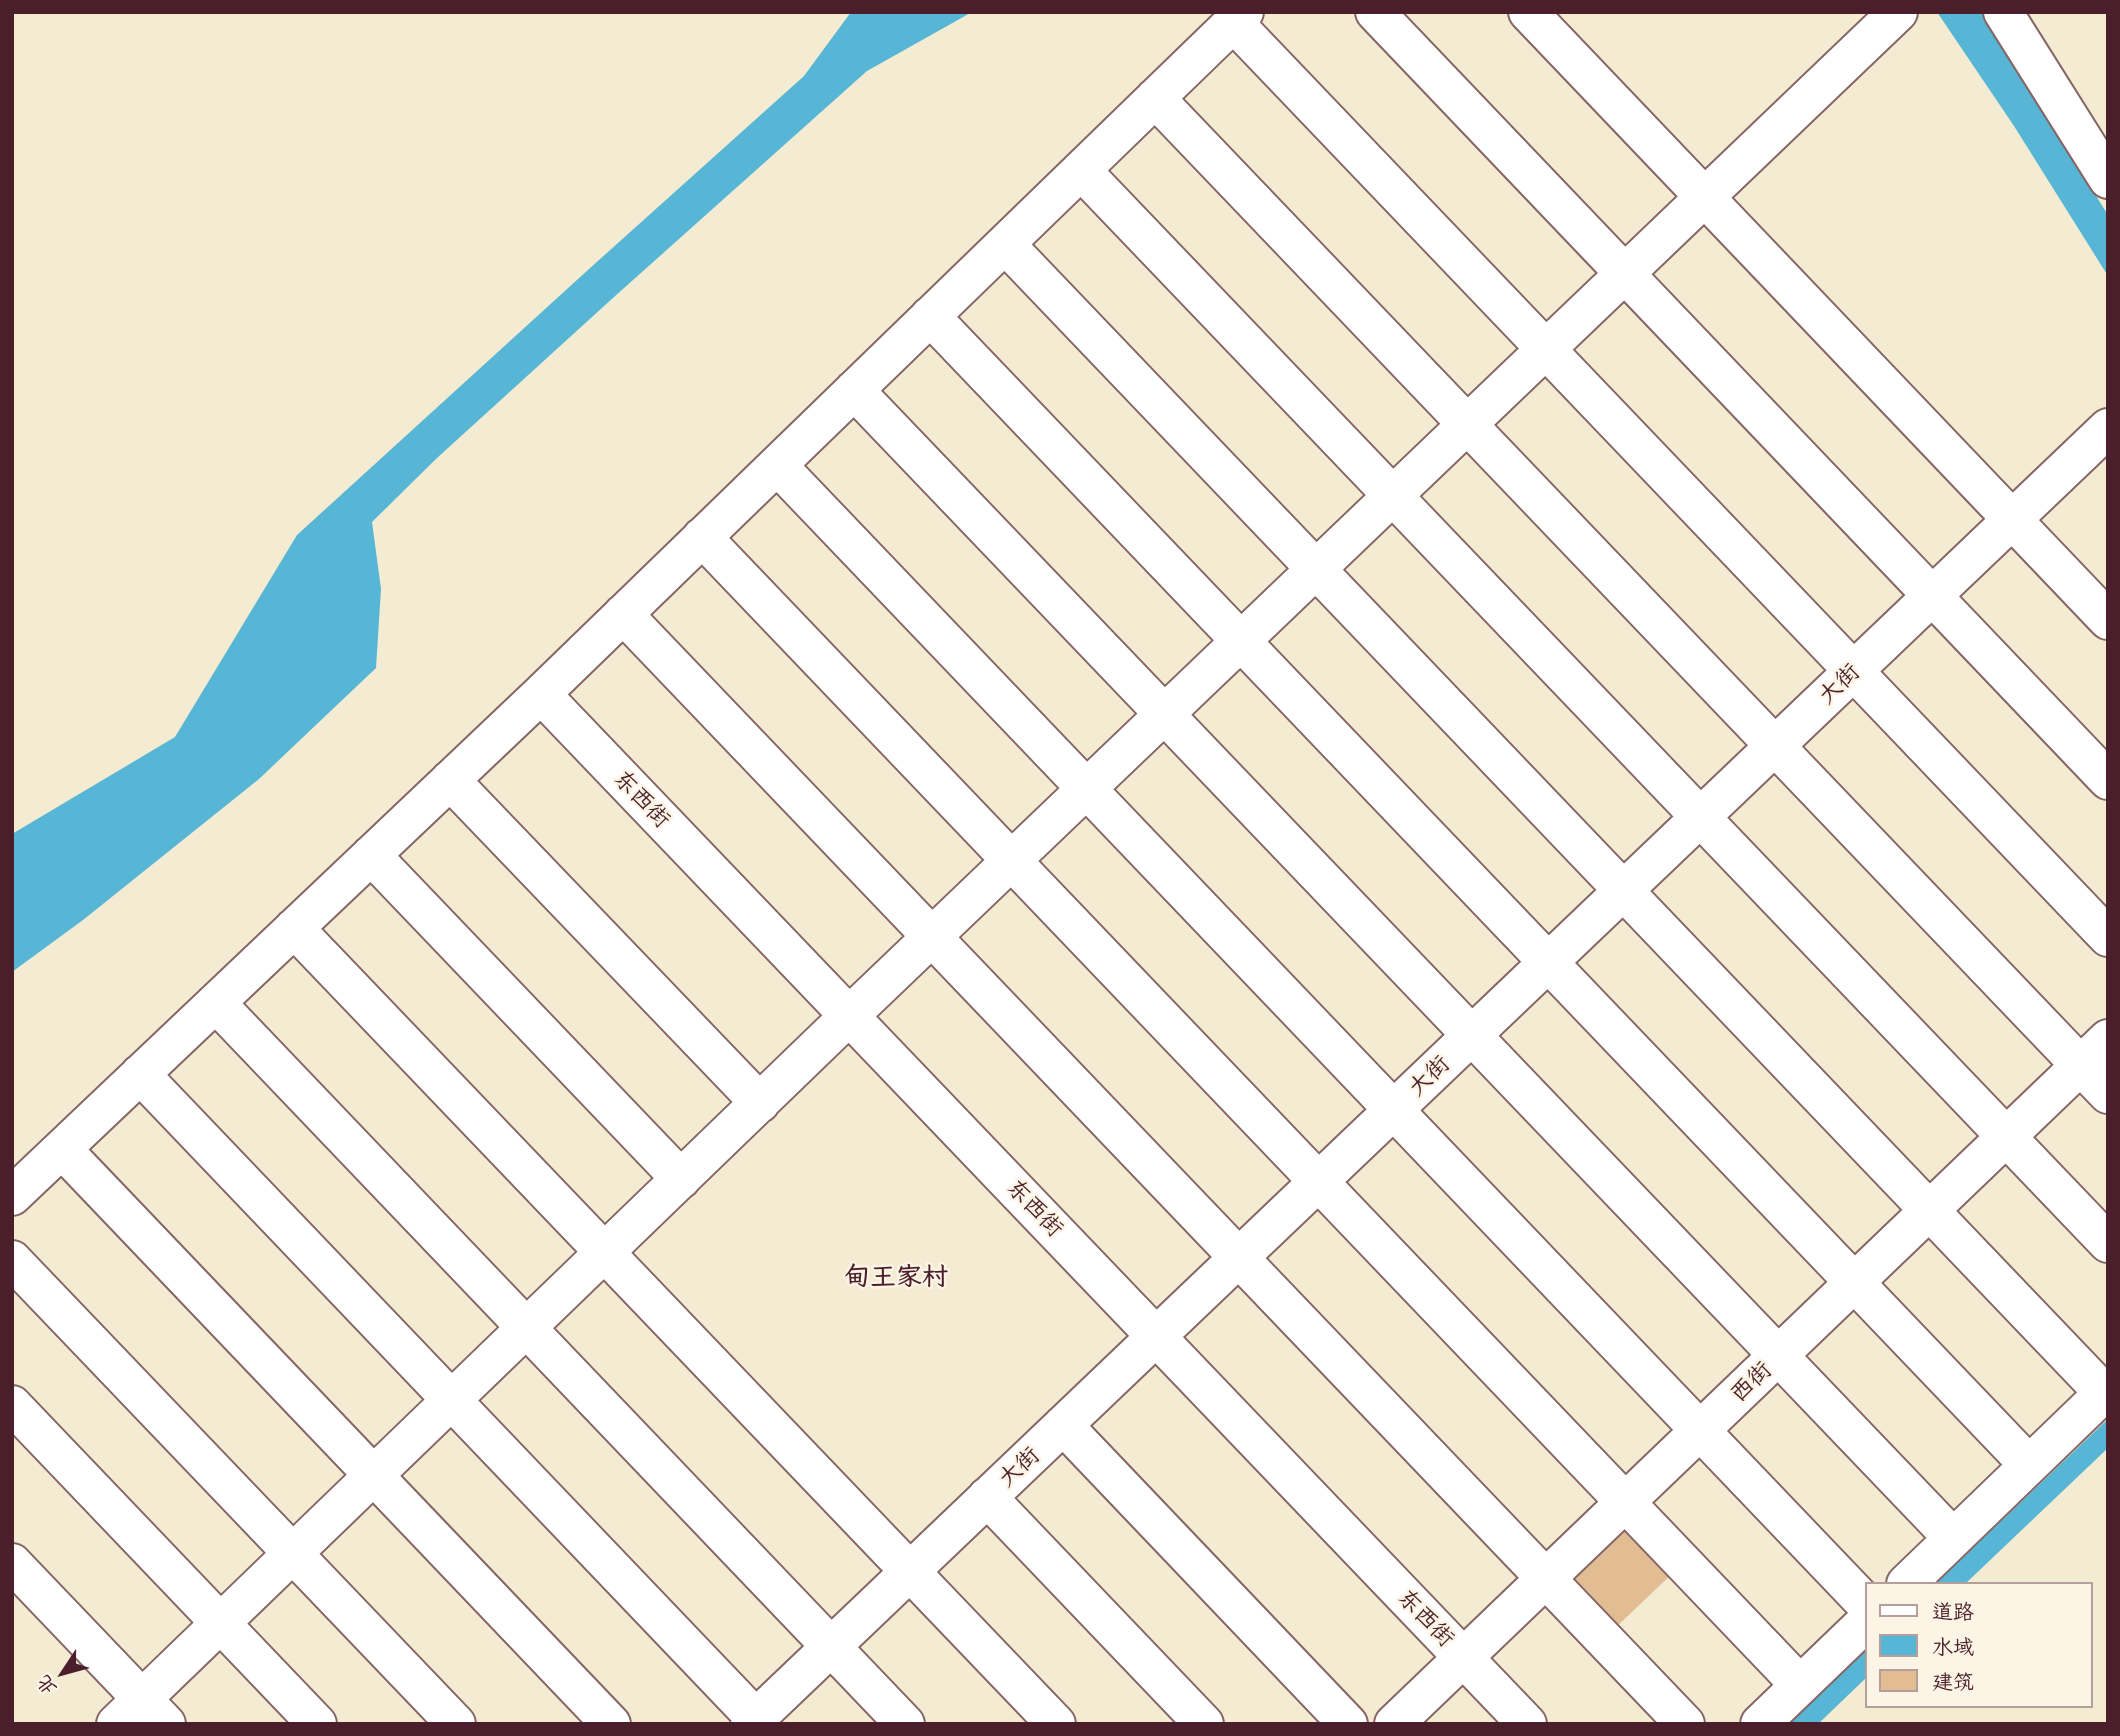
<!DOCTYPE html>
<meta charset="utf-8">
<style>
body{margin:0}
#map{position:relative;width:2120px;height:1736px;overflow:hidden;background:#f3ebd2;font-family:Mali,"LXGW WenKai TC",sans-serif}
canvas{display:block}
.frame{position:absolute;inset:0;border:14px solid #4a1f2b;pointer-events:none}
.legend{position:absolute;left:1865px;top:1582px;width:228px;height:126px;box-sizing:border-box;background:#fcf5e5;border:2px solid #b59f9b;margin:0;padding:9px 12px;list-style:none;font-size:21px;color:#4a1f2b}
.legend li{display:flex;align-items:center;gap:14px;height:35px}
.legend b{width:35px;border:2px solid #b59f9b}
.north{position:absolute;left:28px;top:1638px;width:70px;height:70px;-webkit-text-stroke:5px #fcf5e5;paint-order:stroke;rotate:234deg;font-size:19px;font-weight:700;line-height:28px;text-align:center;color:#4a1f2b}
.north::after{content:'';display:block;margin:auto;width:24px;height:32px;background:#4a1f2b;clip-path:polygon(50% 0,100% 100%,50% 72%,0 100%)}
</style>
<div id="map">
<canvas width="2120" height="1736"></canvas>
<div class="frame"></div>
<ul class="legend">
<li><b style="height:9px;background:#fff"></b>道路</li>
<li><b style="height:19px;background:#57b6d5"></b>水域</li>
<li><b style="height:19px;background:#e2bd93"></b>建筑</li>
</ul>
<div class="north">北</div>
</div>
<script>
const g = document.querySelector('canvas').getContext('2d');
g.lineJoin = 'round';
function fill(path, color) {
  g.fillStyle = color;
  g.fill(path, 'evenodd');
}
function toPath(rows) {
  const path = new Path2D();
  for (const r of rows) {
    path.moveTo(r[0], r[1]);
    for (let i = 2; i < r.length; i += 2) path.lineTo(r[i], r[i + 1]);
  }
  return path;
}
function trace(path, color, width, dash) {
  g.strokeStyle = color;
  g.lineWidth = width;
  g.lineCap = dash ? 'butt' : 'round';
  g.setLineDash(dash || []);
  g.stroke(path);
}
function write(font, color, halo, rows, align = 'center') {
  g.font = font + ' Mali,"LXGW WenKai TC",sans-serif';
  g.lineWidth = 5;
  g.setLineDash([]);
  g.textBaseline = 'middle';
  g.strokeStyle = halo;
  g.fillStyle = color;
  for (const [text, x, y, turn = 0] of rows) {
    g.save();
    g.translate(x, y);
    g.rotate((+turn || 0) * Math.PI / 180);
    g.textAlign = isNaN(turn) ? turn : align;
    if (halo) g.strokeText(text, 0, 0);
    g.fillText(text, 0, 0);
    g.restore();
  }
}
const water = toPath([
 [851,12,972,12,867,71,614,297,437,458,372,522,381,589,376,668,259,779,83,920,12,972,12,834,175,737,297,535,589,269,804,76],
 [1937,12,1981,12,2108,215,2108,276,2014,126],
 [2108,1419,2108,1448,1965,1584,1935,1584],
 [1866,1650,1866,1678,1818,1724,1789,1724]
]);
const building = toPath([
 [1632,1524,1676,1570,1612,1631,1568,1585]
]);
const minor = toPath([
 [1375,12,2108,780],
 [1528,12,2108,620],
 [2003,12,2108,179],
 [1233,22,2108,937],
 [1155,98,2108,1094],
 [1081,170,2108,1243],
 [1005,244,2104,1393],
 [930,316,2029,1465],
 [854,390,1953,1538],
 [777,465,1866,1604],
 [702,537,1800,1685],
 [623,614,1685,1724],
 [541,694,1527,1724],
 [450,780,760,1103],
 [371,855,681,1179],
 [294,928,1056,1724],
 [216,1003,905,1724],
 [140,1074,761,1724],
 [62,1149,611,1724],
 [12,1196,541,694,1244,12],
 [12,1260,456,1724],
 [12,1405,317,1724],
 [1063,1425,1348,1724],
 [987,1497,1204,1724],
 [12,1563,166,1724],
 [1906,1584,2108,1389],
 [116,1724,850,1015,1898,12],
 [750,1724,2108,428],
 [1394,1724,2108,1039],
 [1760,1724,1866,1622]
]);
const streetNames = [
 ["大街",1839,684,-44],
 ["东西街",642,799,46],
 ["大街",1429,1076,-44],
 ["东西街",1035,1208,46],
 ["西街",1751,1382,-44],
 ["大街",1019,1467,-43],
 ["东西街",1426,1618,46]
];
const quarterNames = [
 ["甸王家村",896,1277]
];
fill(water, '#57b6d5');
fill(building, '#e2bd93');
trace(minor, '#856665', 42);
trace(minor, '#fff', 38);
write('23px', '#4a1f2b', '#fcf5e5', streetNames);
write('bold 26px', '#4a1f2b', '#fcf5e5', quarterNames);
</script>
